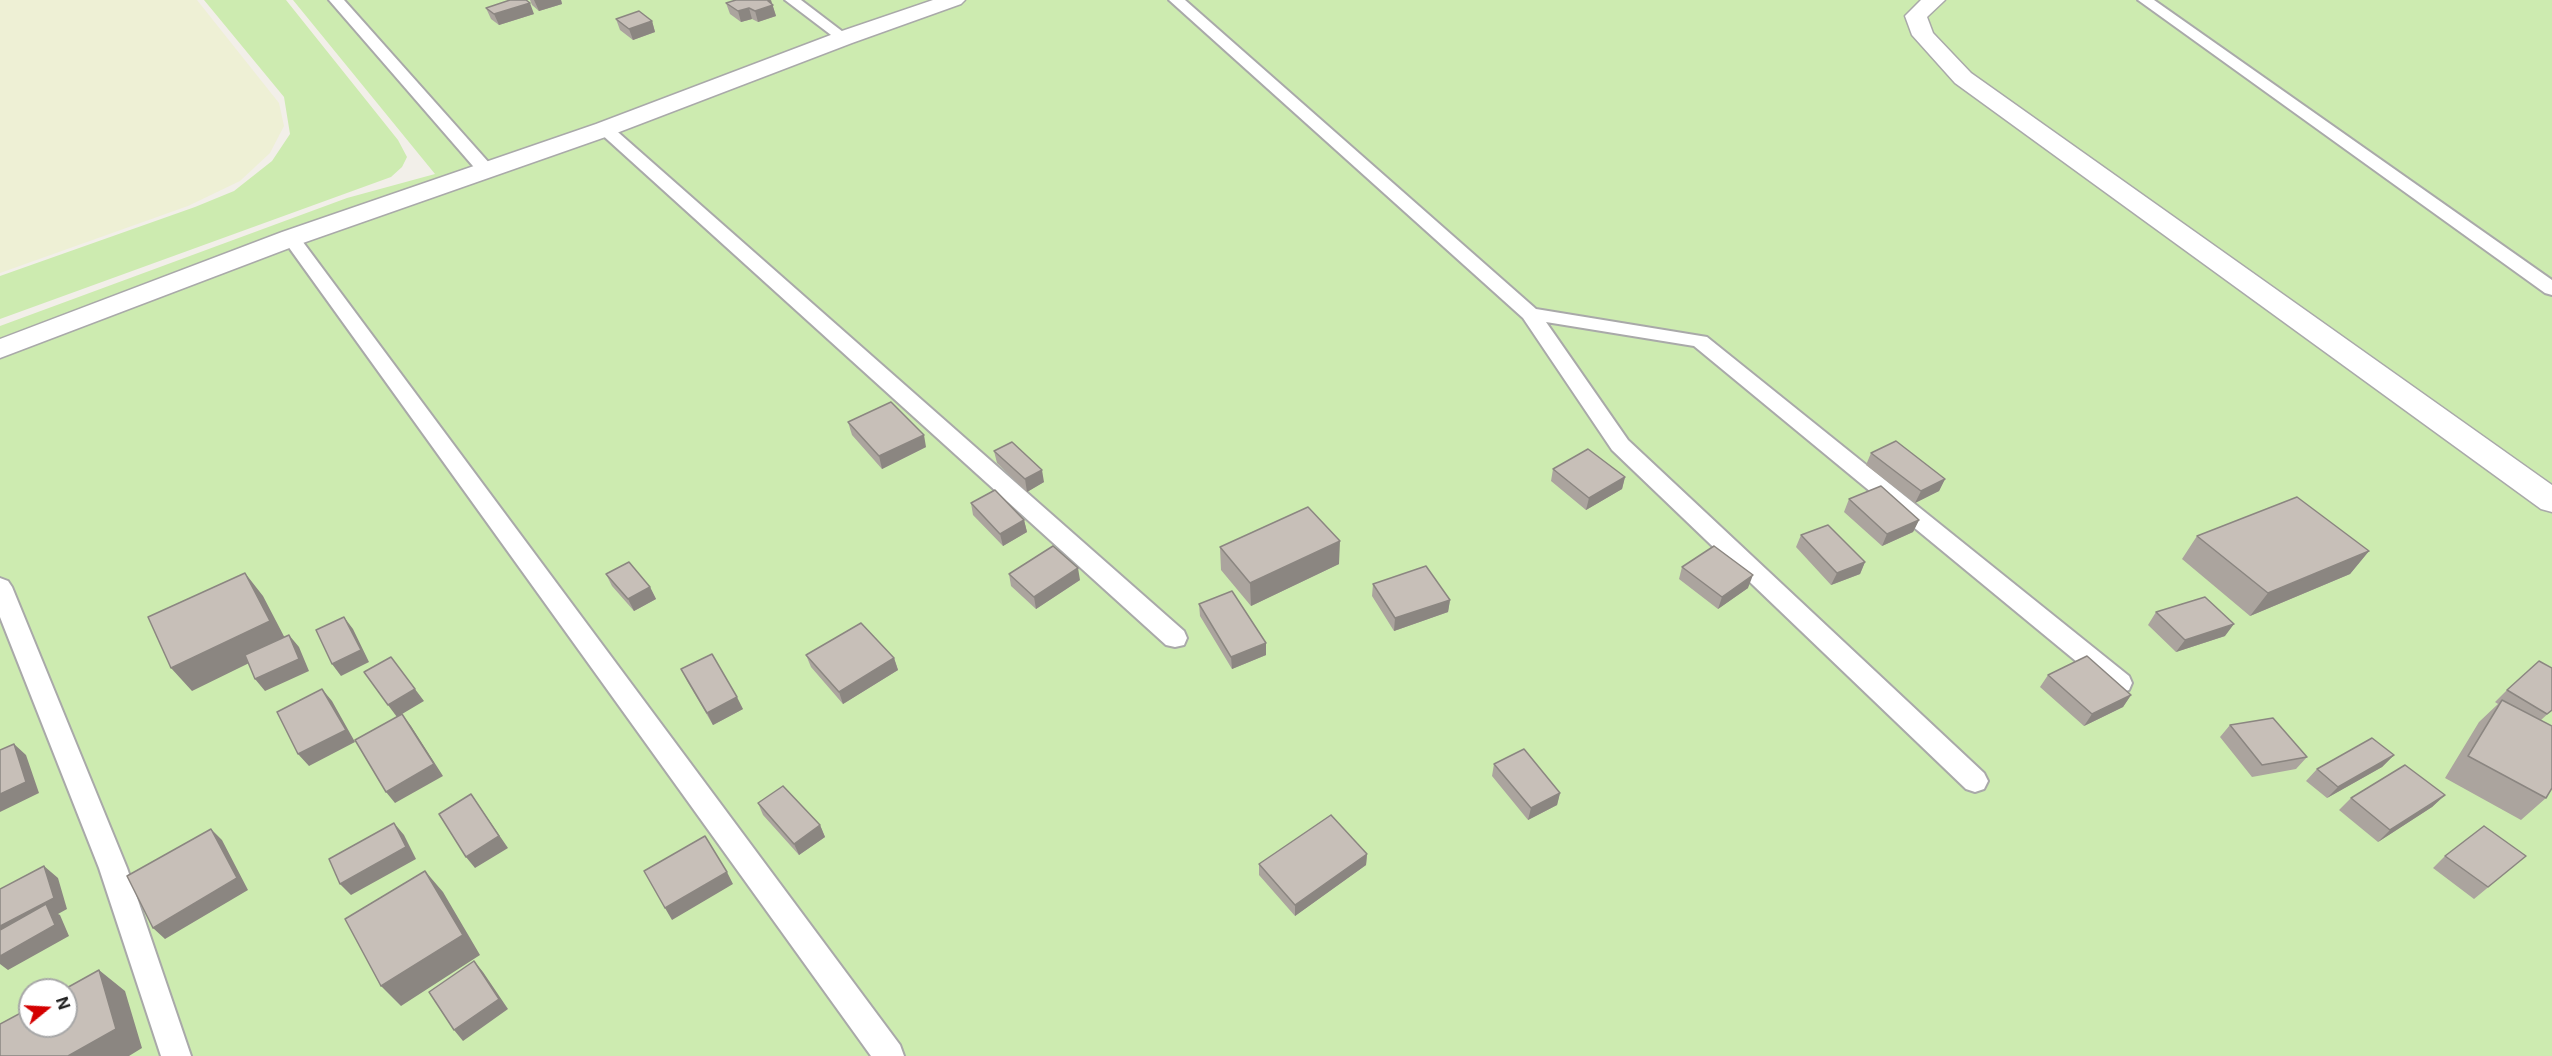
<!DOCTYPE html>
<style>
body{margin:0}
#map{position:relative;width:2552px;height:1056px;overflow:hidden;background:#f2efe9;font-family:Inter,sans-serif}
canvas{display:block}
.north{position:absolute;left:18px;top:978px;width:60px;height:60px;box-sizing:border-box;background:#fff;border:2px solid #a7a7a7;border-radius:50%;rotate:72deg;font-size:16px;font-weight:700;line-height:24px;text-align:center;color:#222}
.north::after{content:'';display:block;margin:auto;width:21px;height:27px;background:#d40000;clip-path:polygon(50% 0,100% 100%,50% 72%,0 100%)}
</style>
<div id="map">
<canvas width="2552" height="1056"></canvas>
<div class="north">N</div>
</div>
<script>
const g = document.querySelector('canvas').getContext('2d');
g.lineJoin = 'round';
function fill(path, color) {
  g.fillStyle = color;
  g.fill(path, 'evenodd');
}
function toPath(rows) {
  const path = new Path2D();
  for (const r of rows) {
    path.moveTo(r[0], r[1]);
    for (let i = 2; i < r.length; i += 2) path.lineTo(r[i], r[i + 1]);
  }
  return path;
}
function trace(path, color, width, dash) {
  g.strokeStyle = color;
  g.lineWidth = width;
  g.lineCap = dash ? 'butt' : 'round';
  g.setLineDash(dash || []);
  g.stroke(path);
}
const farmland = toPath([
 [0,0,197,0,279,103,284,126,270,153,240,181,188,206,0,273]
]);
const grass = toPath([
 [204,0,286,0,398,140,407,157,402,167,391,177,0,319,0,276,195,207,234,191,272,161,290,134,284,97],
 [293,0,2552,0,2552,1056,0,1056,0,326,347,198,435,174],
 [30,990,66,990,66,1026,30,1026]
]);
const lane = toPath([
 [329,0,344,0,491,165,494,169,491,173,479,173,329,0],
 [785,0,801,0,851,38,844,42,839,41,785,0],
 [1169,0,1185,0,1536,309,1707,337,2129,676,2132,683,2129,690,2120,693,2111,690,1694,346,1546,322,1628,440,1984,773,1988,781,1984,789,1975,792,1966,789,1612,450,1523,318,1169,0],
 [2138,0,2154,0,2552,280,2552,295,2545,293,2138,0],
 [605,124,611,126,1184,631,1187,638,1184,645,1175,647,1166,645,599,132,597,129,605,124],
 [291,233,297,234,900,1045,904,1056,871,1056,285,242,282,238,285,234,291,233],
 [0,578,8,581,12,587,127,868,191,1056,161,1056,99,868,0,617,0,578]
]);
const street = toPath([
 [933,0,965,0,961,4,852,43,614,134,300,244,0,358,0,339,282,232,596,124,836,33,933,0],
 [1921,0,1945,0,1927,17,1933,33,1971,73,2552,485,2552,512,2541,509,1955,83,1912,35,1905,16,1921,0]
]);
const wall = toPath([
 [530,0,561,0,562,4,539,11,532,5],
 [726,3,772,4,776,16,758,22,752,19,741,22,730,14],
 [486,8,534,14,499,25,491,19],
 [616,19,652,21,655,32,633,40,620,30],
 [848,422,926,447,882,469,852,435],
 [994,451,1044,482,1027,492,997,463],
 [1871,453,1945,479,1939,491,1915,503,1866,465],
 [1553,469,1625,477,1622,489,1586,510,1551,481],
 [1849,499,1919,520,1913,532,1882,546,1844,512],
 [971,503,1024,520,1027,532,1003,546,973,515],
 [1801,535,1865,562,1860,574,1831,585,1796,547],
 [2197,536,2369,551,2350,574,2250,616,2182,559],
 [1220,547,1339,564,1251,606,1221,570],
 [1682,567,1748,588,1718,609,1679,579],
 [606,574,650,587,656,599,634,611,612,586],
 [1009,574,1080,580,1036,609,1011,586],
 [1373,584,1450,600,1448,612,1394,631,1372,596],
 [1199,604,1266,655,1232,669,1200,616],
 [2156,612,2225,636,2176,652,2148,625],
 [806,655,894,658,898,670,843,704,811,667],
 [681,669,743,709,713,725,687,681],
 [2048,675,2131,695,2123,707,2084,726,2040,687],
 [2507,690,2552,710,2541,720,2546,798,2521,820,2445,778,2479,722,2498,704,2495,702],
 [2230,725,2307,757,2296,769,2252,777,2220,737],
 [2394,755,2382,767,2327,798,2306,781,2317,769],
 [1494,764,1560,793,1557,805,1528,820,1492,776],
 [2445,795,2432,807,2378,842,2339,810,2351,798],
 [758,803,820,825,825,837,799,855,763,815],
 [1367,854,1366,865,1295,916,1259,875,1259,864],
 [2445,856,2526,856,2474,899,2433,868]
]);
const shadedWall = toPath([
 [534,0,561,0,562,4,539,11],
 [771,0,776,16,758,22,755,11,768,1],
 [530,3,534,14,499,25,494,14],
 [749,8,752,19,741,22,738,11],
 [652,21,655,32,633,40,629,29],
 [924,435,926,447,882,469,879,456],
 [1042,470,1044,482,1027,492,1025,479],
 [1625,477,1622,489,1586,510,1589,498],
 [1945,479,1939,491,1915,503,1921,491],
 [1024,520,1027,532,1003,546,1000,534],
 [1919,520,1913,532,1882,546,1887,534],
 [1340,541,1339,564,1251,606,1250,583],
 [2369,551,2350,574,2250,616,2268,593],
 [1865,562,1860,574,1831,585,1837,573],
 [1078,568,1080,580,1036,609,1034,597],
 [245,573,263,596,288,644,192,691,171,668],
 [1753,575,1748,588,1718,609,1722,597],
 [650,587,656,599,634,611,628,599],
 [1450,600,1448,612,1394,631,1395,618],
 [344,617,353,629,369,662,341,676,332,664],
 [2234,624,2225,636,2176,652,2185,640],
 [289,635,299,647,309,671,265,691,255,679],
 [1266,643,1266,655,1232,669,1231,657],
 [894,658,898,670,843,704,839,692],
 [322,689,332,701,355,742,309,766,298,754],
 [415,689,424,701,397,717,388,705],
 [2131,695,2123,707,2084,726,2092,714],
 [737,697,743,709,713,725,707,713],
 [402,714,411,726,443,776,395,803,386,792],
 [14,744,26,755,39,793,0,812,0,794],
 [2394,755,2382,767,2327,798,2338,787],
 [1560,793,1557,805,1528,820,1531,808],
 [471,794,508,848,475,868,466,857],
 [2445,795,2432,807,2378,842,2390,830],
 [394,823,404,835,416,859,351,895,340,884],
 [820,825,825,837,799,855,794,844],
 [211,829,222,840,248,890,165,939,153,928],
 [1367,854,1366,865,1295,916,1295,905],
 [44,866,58,878,67,909,58,914,60,915,69,936,8,970,0,964,0,926],
 [425,871,443,892,480,955,401,1006,381,986],
 [727,872,733,884,672,920,665,908],
 [474,961,483,972,508,1009,463,1041,454,1030],
 [99,970,125,991,142,1048,129,1056,68,1056]
]);
const building = toPath([
 [510,0,526,0,530,3,494,14,486,8,510,0],
 [736,0,770,0,768,1,773,5,755,11,749,8,738,11,726,3,736,0],
 [639,11,652,21,629,29,616,19,639,11],
 [891,402,924,435,879,456,848,422,891,402],
 [1896,441,1945,479,1921,491,1871,453,1896,441],
 [1012,442,1042,470,1025,479,994,451,1012,442],
 [1588,449,1625,477,1589,498,1553,469,1588,449],
 [1881,486,1919,520,1887,534,1849,499,1881,486],
 [995,490,1024,520,1000,534,971,503,995,490],
 [2297,497,2369,551,2268,593,2197,536,2297,497],
 [1308,507,1340,541,1250,583,1220,547,1308,507],
 [1828,525,1865,562,1837,573,1801,535,1828,525],
 [1053,546,1078,568,1034,597,1009,574,1053,546],
 [1714,546,1753,575,1722,597,1682,567,1714,546],
 [629,562,650,587,628,599,606,574,629,562],
 [1426,566,1450,600,1395,618,1373,584,1426,566],
 [245,573,270,621,171,668,148,617,245,573],
 [1232,591,1266,643,1231,657,1199,604,1232,591],
 [2205,597,2234,624,2185,640,2156,612,2205,597],
 [344,617,361,650,332,664,316,630,344,617],
 [861,623,894,658,839,692,806,655,861,623],
 [289,635,299,659,255,679,245,655,289,635],
 [712,654,737,697,707,713,681,669,712,654],
 [2087,656,2131,695,2092,714,2048,675,2087,656],
 [391,657,415,689,388,705,364,672,391,657],
 [2539,661,2552,668,2552,710,2547,714,2507,690,2539,661],
 [322,689,346,730,298,754,277,712,322,689],
 [2502,700,2552,726,2552,788,2546,798,2468,756,2502,700],
 [402,714,434,764,386,792,355,740,402,714],
 [2273,718,2307,757,2262,765,2230,725,2273,718],
 [2372,738,2394,755,2338,787,2317,769,2372,738],
 [14,744,26,782,0,794,0,750,14,744],
 [1524,749,1560,793,1531,808,1494,764,1524,749],
 [2405,765,2445,795,2390,830,2351,798,2405,765],
 [783,786,820,825,794,844,758,803,783,786],
 [471,794,499,836,466,857,439,814,471,794],
 [1331,815,1367,854,1295,905,1259,864,1331,815],
 [394,823,406,847,340,884,329,859,394,823],
 [2484,826,2526,856,2488,887,2445,856,2484,826],
 [211,829,237,878,153,928,127,876,211,829],
 [705,836,727,872,665,908,644,871,705,836],
 [44,866,54,898,0,926,0,889,44,866],
 [425,871,463,935,381,986,345,919,425,871],
 [46,904,55,925,0,956,0,930,46,904],
 [474,961,499,999,454,1030,429,992,474,961],
 [99,970,116,1029,68,1056,0,1056,0,1024,30,1008,30,1026,66,1026,66,990,63,990,99,970]
]);
fill(farmland, '#eef0d5');
fill(grass, '#cdebb0');
trace(lane, '#a9a9a9', 4);
trace(street, '#a9a9a9', 3);
fill(lane, '#fff');
fill(street, '#fff');
fill(wall, '#aba49e');
fill(shadedWall, '#8b8681');
fill(building, '#c7bfb8');
trace(building, '#8b8681', 1.5);
</script>
